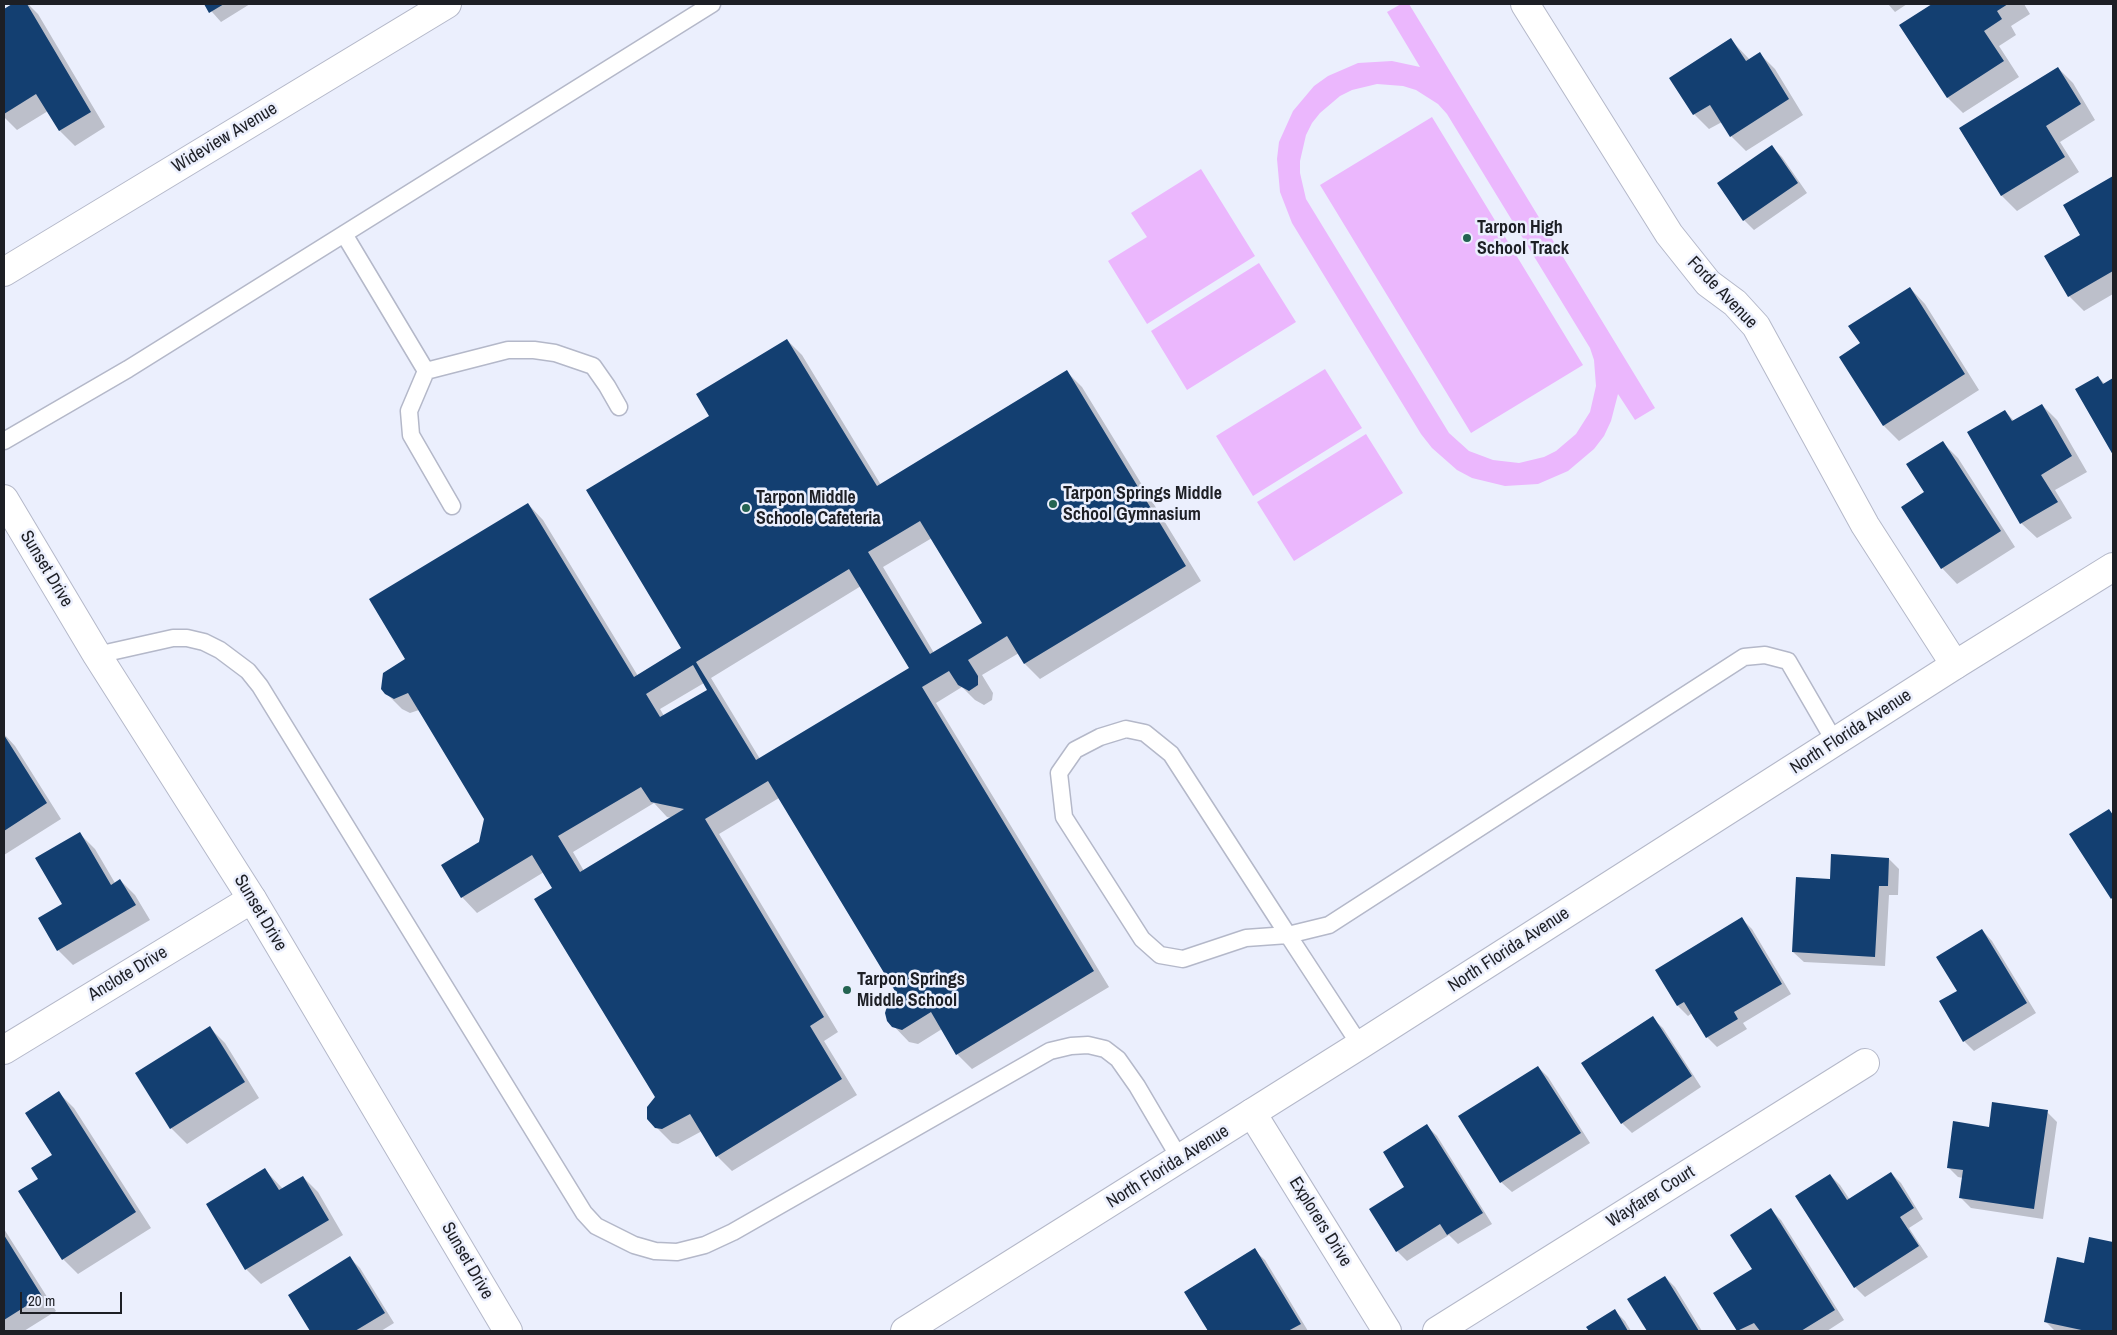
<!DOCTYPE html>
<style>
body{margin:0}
#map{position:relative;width:2117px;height:1335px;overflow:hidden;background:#ebeffd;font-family:"Archivo Narrow",sans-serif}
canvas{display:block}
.frame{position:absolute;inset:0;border:5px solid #1d1f25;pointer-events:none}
.scale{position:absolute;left:20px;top:1292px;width:102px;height:22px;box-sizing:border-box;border:2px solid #1d1f25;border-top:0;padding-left:6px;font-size:15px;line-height:18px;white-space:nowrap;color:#1d1f25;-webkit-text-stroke:4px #ebeffd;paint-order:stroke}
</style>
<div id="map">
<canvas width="2117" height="1335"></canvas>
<div class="frame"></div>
<div class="scale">20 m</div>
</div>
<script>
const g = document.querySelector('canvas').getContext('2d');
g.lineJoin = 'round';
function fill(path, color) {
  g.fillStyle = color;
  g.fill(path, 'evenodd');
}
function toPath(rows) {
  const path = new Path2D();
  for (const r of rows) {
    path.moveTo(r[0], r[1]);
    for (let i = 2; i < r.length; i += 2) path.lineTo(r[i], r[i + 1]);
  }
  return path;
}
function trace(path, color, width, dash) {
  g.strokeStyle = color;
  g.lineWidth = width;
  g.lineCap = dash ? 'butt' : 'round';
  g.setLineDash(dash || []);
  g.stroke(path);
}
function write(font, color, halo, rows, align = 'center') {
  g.font = font + ' "Archivo Narrow",sans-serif';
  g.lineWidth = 5;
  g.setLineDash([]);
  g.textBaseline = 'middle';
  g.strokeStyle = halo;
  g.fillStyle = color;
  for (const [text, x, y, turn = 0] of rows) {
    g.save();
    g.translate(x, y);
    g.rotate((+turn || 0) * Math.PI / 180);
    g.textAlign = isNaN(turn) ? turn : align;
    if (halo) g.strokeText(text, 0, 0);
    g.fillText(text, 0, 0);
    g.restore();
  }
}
const green = toPath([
 [1401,4,1409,4,1655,408,1635,420,1618,394,1611,421,1604,436,1594,449,1568,471,1538,484,1505,486,1472,478,1457,470,1432,448,1421,434,1292,223,1280,192,1277,159,1279,142,1293,111,1314,86,1328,76,1358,63,1392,61,1420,67,1387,12],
 [1377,84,1403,86,1416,90,1438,104,1447,114,1590,348,1594,360,1596,386,1590,412,1576,434,1556,451,1544,457,1519,463,1493,460,1469,451,1449,433,1306,199,1300,173,1300,161,1306,135,1312,123,1320,113,1340,96,1352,90],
 [1432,117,1583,365,1471,433,1320,185],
 [1201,169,1255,256,1147,324,1108,261,1147,237,1131,213],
 [1259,263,1296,322,1187,390,1151,331],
 [1325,369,1362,428,1253,496,1216,436],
 [1366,434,1403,493,1294,561,1257,502]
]);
const shadow = toPath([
 [15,4,28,4,38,14,105,127,75,146,60,131,48,111,17,130,4,117,4,10],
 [205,4,250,4,221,22],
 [1888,4,1907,4,1895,12],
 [1934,4,2024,4,2030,14,2011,26,2016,35,1999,46,2019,77,1963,113,1948,98,1901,25],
 [1731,40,1750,60,1760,54,1775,69,1803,115,1746,151,1731,136,1722,122,1709,129,1694,114],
 [2058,68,2073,83,2095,120,2060,142,2079,172,2017,211,2002,196,1960,129],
 [1772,147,1782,157,1807,193,1754,230,1744,220,1719,184],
 [2113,178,2113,294,2084,311,2069,296,2082,235,2065,205],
 [1910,288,1925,304,1979,390,1899,441,1884,426,1861,344],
 [787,340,802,355,881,485,1067,372,1082,387,1201,581,1040,679,1025,664,1019,653,982,675,993,693,992,700,984,705,975,700,962,687,936,703,1109,987,972,1069,957,1054,942,1029,918,1044,909,1042,888,1020,900,997,779,798,719,834,838,1032,824,1041,857,1095,732,1171,717,1156,702,1131,678,1144,672,1143,648,1119,657,1097,554,888,544,872,477,913,462,897,443,866,480,843,485,818,419,710,410,713,402,709,386,693,406,659,528,504,543,520,638,676,683,649,710,416],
 [932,538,983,624,934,653,883,567],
 [861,586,911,668,760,759,711,678],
 [704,683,709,690,664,716,660,709],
 [654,803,667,817,672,818,584,871,573,852],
 [2098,377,2105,384,2113,379,2113,452,2076,390],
 [2042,405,2057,420,2087,472,2055,490,2072,518,2037,538,2021,523,2005,411,2014,421],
 [1943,443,1958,458,2015,547,1957,584,1942,568,1903,507,1926,493],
 [4,734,15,746,61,819,4,855],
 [2109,810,2113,815,2113,899,2071,835],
 [80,834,95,849,115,883,120,880,135,895,150,920,73,965,58,950,64,905],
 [1889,859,1899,869,1898,895,1889,895,1885,966,1804,962,1793,952,1831,880],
 [1742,919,1752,929,1791,994,1743,1023,1747,1029,1717,1047,1707,1037,1692,1013,1688,1016,1678,1006,1656,970],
 [1982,930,1992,941,2036,1013,1974,1051,1964,1041,1958,991],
 [1652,1018,1663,1028,1701,1087,1632,1133,1622,1123],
 [210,1028,225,1043,259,1098,187,1144,171,1128,137,1073],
 [1538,1067,1548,1077,1590,1143,1512,1192,1501,1182,1460,1116],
 [59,1093,74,1108,151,1228,78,1274,63,1259,40,1179,53,1155],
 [2047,1112,2057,1122,2043,1219,1971,1208,1961,1198,1963,1178,1958,1177,1948,1167,1990,1128],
 [1427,1126,1437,1136,1492,1224,1458,1244,1449,1235,1407,1261,1397,1251,1406,1187],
 [265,1170,283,1189,303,1177,318,1192,343,1235,261,1284,246,1269,207,1205],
 [1891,1173,1901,1183,1923,1219,1909,1228,1928,1257,1865,1297,1855,1287,1830,1175,1840,1185,1850,1200],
 [1771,1210,1781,1220,1844,1320,1827,1331,1739,1331,1715,1294,1753,1269],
 [4,1229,56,1311,24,1331,4,1331],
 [2090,1238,2113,1243,2113,1331,2055,1331,2045,1321,2085,1264],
 [1254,1250,1265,1260,1308,1331,1209,1331,1185,1292],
 [350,1258,360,1268,394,1323,381,1331,312,1331,290,1295],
 [1665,1277,1675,1287,1702,1331,1647,1331],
 [1615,1311,1625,1321,1631,1331,1590,1331,1588,1327]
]);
const building = toPath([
 [12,4,27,4,91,112,59,131,36,94,4,114,4,9],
 [204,4,224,4,209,13],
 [1932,4,2008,4,1997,11,2002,19,1984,31,2004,61,1947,98,1899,25],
 [1731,38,1746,61,1760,52,1789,99,1730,137,1710,105,1693,115,1669,78],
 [2058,67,2081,104,2046,126,2065,157,2001,196,1959,128],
 [1772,145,1798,183,1743,221,1717,183],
 [2113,176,2113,271,2068,297,2044,256,2080,235,2063,205],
 [1910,287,1965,374,1883,426,1839,357,1860,343,1848,326],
 [787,339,877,486,1067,370,1186,566,1024,664,1007,636,968,660,978,676,978,685,969,691,958,685,949,671,922,687,1094,971,956,1055,931,1012,902,1030,892,1027,887,1021,885,1013,888,1003,898,996,768,781,705,819,824,1017,810,1026,842,1079,716,1157,690,1114,662,1129,655,1128,647,1119,647,1107,655,1097,534,899,552,888,532,855,461,898,441,865,479,842,484,819,408,693,394,699,385,694,381,689,383,673,405,659,369,599,528,503,634,677,681,648,586,490,709,416,696,394],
 [920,521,982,623,930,654,868,552],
 [849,569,909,668,756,760,696,662],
 [693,665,707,690,660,717,646,694],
 [641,787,651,802,684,809,580,872,558,836],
 [2098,376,2103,384,2113,378,2113,455,2075,389],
 [2042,404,2072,456,2041,475,2058,502,2020,524,1967,432,2005,410,2012,421],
 [1943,441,2001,531,1941,569,1901,507,1924,492,1906,464],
 [4,735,47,803,4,831],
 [2109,809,2113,815,2113,897,2111,899,2069,834],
 [80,832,111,885,120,879,136,905,57,951,38,918,62,904,35,858],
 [1831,854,1889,858,1888,886,1879,886,1875,957,1792,952,1796,877,1830,879],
 [1742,917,1782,984,1734,1012,1738,1019,1706,1038,1684,1002,1677,1006,1655,970],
 [1982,929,2027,1003,1963,1042,1939,1001,1957,991,1936,957],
 [1653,1016,1692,1076,1621,1124,1581,1063],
 [210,1026,245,1082,170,1129,135,1073],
 [1538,1066,1581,1133,1500,1183,1458,1116],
 [59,1091,136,1212,62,1260,18,1191,38,1179,31,1168,52,1155,25,1113],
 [1992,1102,2048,1110,2034,1209,1959,1198,1963,1170,1947,1168,1953,1121,1989,1127],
 [1427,1124,1483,1213,1447,1235,1440,1224,1396,1252,1369,1209,1404,1187,1383,1152],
 [265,1168,279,1190,303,1176,329,1220,245,1270,206,1204],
 [1891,1172,1914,1208,1900,1217,1919,1246,1854,1288,1795,1196,1830,1174,1847,1200],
 [1771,1208,1835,1310,1801,1331,1760,1331,1754,1323,1737,1331,1713,1293,1752,1269,1730,1235],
 [4,1235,42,1296,4,1320],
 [2089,1237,2113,1242,2113,1331,2086,1331,2044,1322,2057,1257,2084,1263],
 [1255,1248,1301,1324,1288,1331,1208,1331,1184,1292],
 [350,1256,385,1313,355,1331,310,1331,288,1295],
 [1665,1276,1699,1331,1647,1331,1627,1299],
 [1615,1309,1628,1331,1589,1331,1586,1327]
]);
const service = toPath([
 [344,234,426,371,409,411,411,435,452,506],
 [426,371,508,350,534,350,555,353,593,366,607,386,619,407],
 [4,441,128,369,712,4],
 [97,655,173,638,187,638,204,642,220,650,248,671,260,686,584,1213,596,1226,634,1245,655,1251,677,1252,705,1245,733,1232,1050,1051,1071,1046,1088,1045,1105,1049,1118,1059,1137,1086,1180,1159],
 [1360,1045,1288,935,1246,938,1183,959,1160,955,1142,939,1064,817,1059,773,1075,750,1100,737,1126,729,1145,733,1171,754,1288,935,1329,925,1744,657,1765,655,1788,661,1835,742]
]);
const minor = toPath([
 [1525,4,1669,234,1708,283,1735,303,1756,326,1865,525,1955,665],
 [4,272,447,4],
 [4,1050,252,899],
 [1252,1113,1387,1331],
 [1437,1331,1865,1063]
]);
const tertiary = toPath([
 [4,499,97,655,252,899,508,1331],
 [905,1331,1360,1045,1955,665,2113,567]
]);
const markers = [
 [1467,238,5,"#236351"],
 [1053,504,5,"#236351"],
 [746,508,5,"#236351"],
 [847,990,5,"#236351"]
];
const streetNames = [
 ["Wideview Avenue",225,138,-31],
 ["Forde Avenue",1722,293,46],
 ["Sunset Drive",46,569,59],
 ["North Florida Avenue",1851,732,-33],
 ["Sunset Drive",260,913,59],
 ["North Florida Avenue",1509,950,-33],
 ["Anclote Drive",128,974,-31],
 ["North Florida Avenue",1168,1167,-32],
 ["Wayfarer Court",1651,1197,-32],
 ["Explorers Drive",1320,1222,58],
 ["Sunset Drive",467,1261,60]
];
const poiNames = [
 ["Tarpon High",1477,228],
 ["School Track",1477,249],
 ["Tarpon Springs Middle",1063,494],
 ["School Gymnasium",1063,515],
 ["Tarpon Middle",756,498],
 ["Schoole Cafeteria",756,519],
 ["Tarpon Springs",857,980],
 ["Middle School",857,1001]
];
fill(green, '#ebb7fd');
fill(shadow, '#0003');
fill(building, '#133f71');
trace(service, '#b4b8c9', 19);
trace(minor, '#b4b8c9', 30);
trace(tertiary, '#b4b8c9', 30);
trace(service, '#fff', 16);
trace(minor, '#fff', 28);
trace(tertiary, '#fff', 28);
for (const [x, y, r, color] of markers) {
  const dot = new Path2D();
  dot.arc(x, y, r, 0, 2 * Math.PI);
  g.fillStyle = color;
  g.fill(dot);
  trace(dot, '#ebeffd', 2);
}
write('18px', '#1d1f25', '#ebeffd', streetNames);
write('bold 18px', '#1d1f25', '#ebeffd', poiNames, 'left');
</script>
